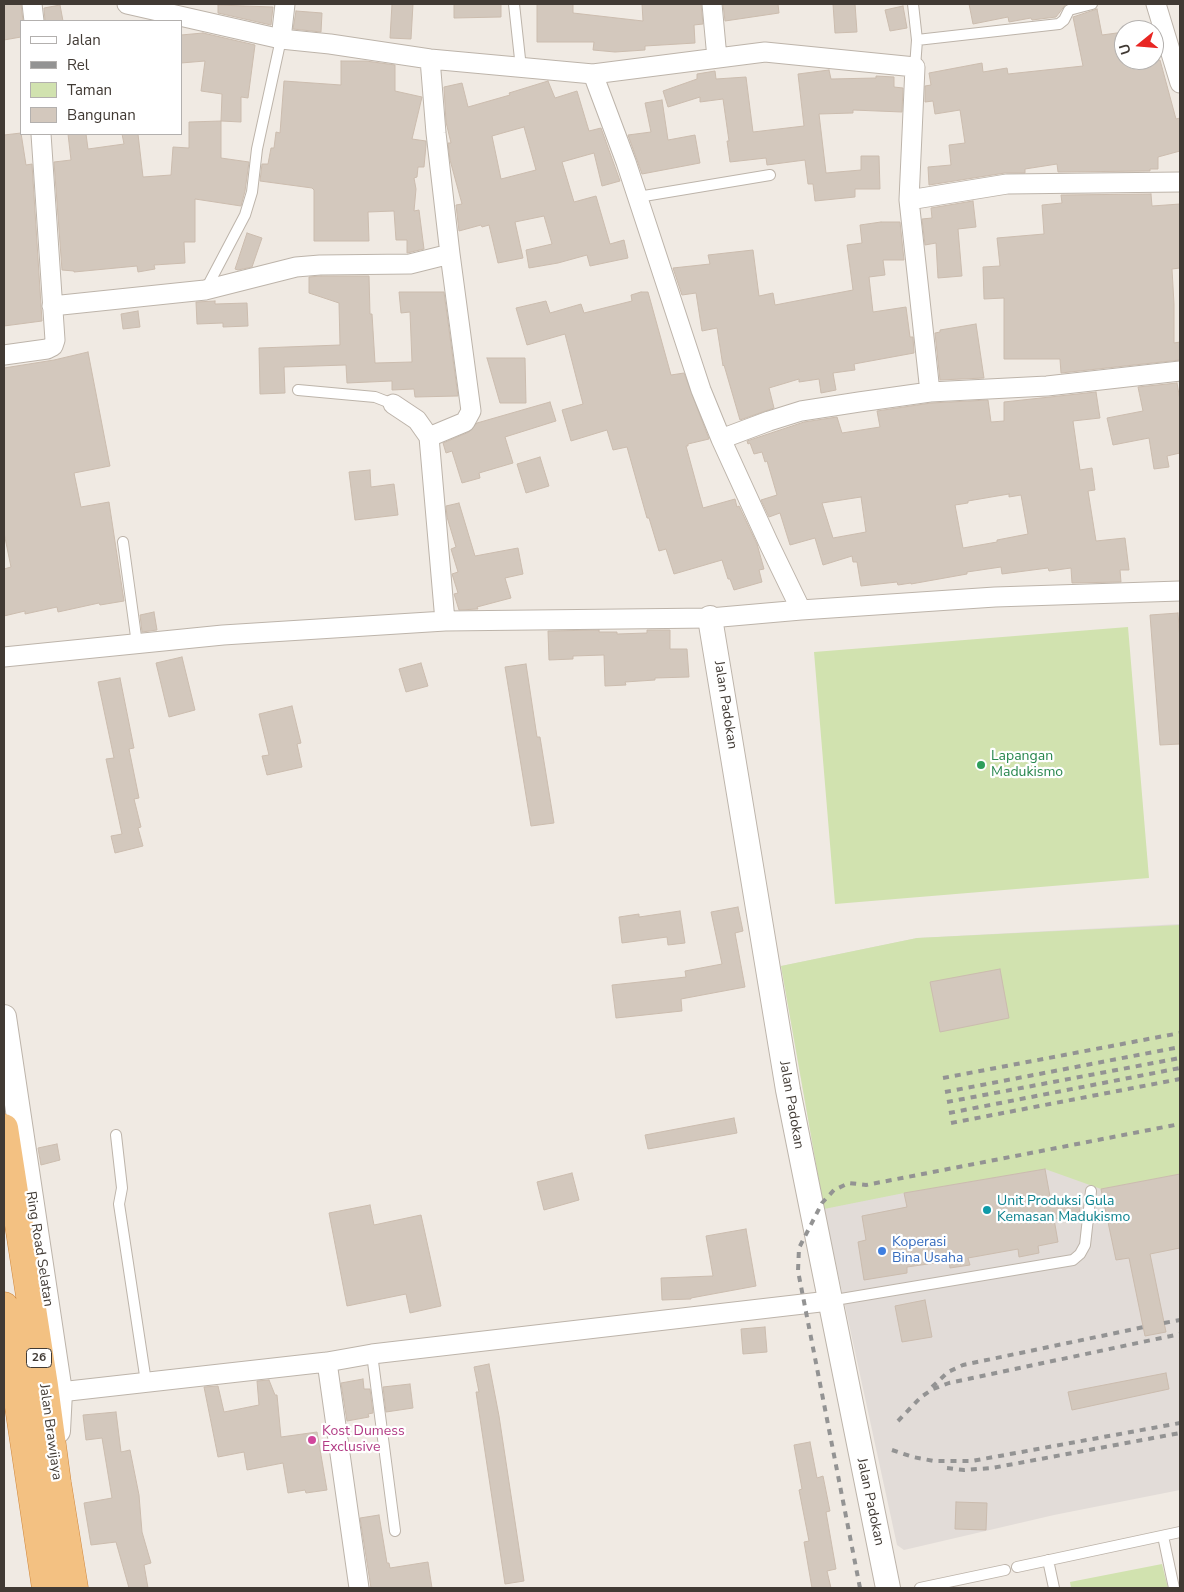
<!DOCTYPE html>
<style>
body{margin:0}
#map{position:relative;width:1184px;height:1592px;overflow:hidden;background:#f0eae3;font-family:"Nunito Sans",sans-serif}
canvas{display:block}
.frame{position:absolute;inset:0;border:5px solid #413a34;pointer-events:none}
.legend{position:absolute;left:20px;top:20px;width:162px;height:115px;box-sizing:border-box;background:#fff;border:1px solid #b3b0ae;margin:0;padding:6px 9px;list-style:none;font-size:15px;color:#413a34}
.legend li{display:flex;align-items:center;gap:10px;height:25px}
.legend b{width:25px;border:1px solid #b3b0ae}
.north{position:absolute;left:1114px;top:20px;width:50px;height:50px;box-sizing:border-box;background:#fff;border:1px solid #b3b0ae;border-radius:50%;rotate:253deg;font-size:14px;font-weight:700;line-height:20px;text-align:center;color:#413a34}
.north::after{content:'';display:block;margin:auto;width:18px;height:22px;background:#e82623;clip-path:polygon(50% 0,100% 100%,50% 72%,0 100%)}
</style>
<div id="map">
<canvas width="1184" height="1592"></canvas>
<div class="frame"></div>
<ul class="legend">
<li><b style="height:6px;background:#fff"></b>Jalan</li>
<li><b style="height:6px;background:#939393"></b>Rel</li>
<li><b style="height:14px;background:#d1e2af"></b>Taman</li>
<li><b style="height:14px;background:#d3c8bd"></b>Bangunan</li>
</ul>
<div class="north">U</div>
</div>
<script>
const g = document.querySelector('canvas').getContext('2d');
g.lineJoin = 'round';
function fill(path, color) {
  g.fillStyle = color;
  g.fill(path, 'evenodd');
}
function toPath(rows) {
  const path = new Path2D();
  for (const r of rows) {
    path.moveTo(r[0], r[1]);
    for (let i = 2; i < r.length; i += 2) path.lineTo(r[i], r[i + 1]);
  }
  return path;
}
function trace(path, color, width, dash) {
  g.strokeStyle = color;
  g.lineWidth = width;
  g.lineCap = dash ? 'butt' : 'round';
  g.setLineDash(dash || []);
  g.stroke(path);
}
function write(font, color, halo, rows, align = 'center') {
  g.font = font + ' "Nunito Sans",sans-serif';
  g.lineWidth = 4.5;
  g.setLineDash([]);
  g.textBaseline = 'middle';
  g.strokeStyle = halo;
  g.fillStyle = color;
  for (const [text, x, y, turn = 0] of rows) {
    g.save();
    g.translate(x, y);
    g.rotate((+turn || 0) * Math.PI / 180);
    g.textAlign = isNaN(turn) ? turn : align;
    if (halo) g.strokeText(text, 0, 0);
    g.fillText(text, 0, 0);
    g.restore();
  }
}
const industrial = toPath([
 [1180,924,1180,1490,1054,1515,904,1550,897,1545,824,1209,781,966,917,938]
]);
const green = toPath([
 [1128,627,1149,878,835,904,814,652],
 [1180,925,1180,1174,1101,1189,1045,1169,904,1193,824,1209,781,966,917,938],
 [1162,1564,1168,1588,1071,1588,1070,1582]
]);
const building = toPath([
 [4,4,21,4,23,21,21,21,21,37,4,40,4,4],
 [392,4,413,4,411,39,390,38,392,4],
 [454,4,501,4,501,17,454,18,454,4],
 [537,4,573,4,573,13,643,21,642,4,701,4,703,24,694,25,695,43,645,46,645,50,615,52,593,50,594,42,537,42,537,4],
 [723,4,778,4,779,13,725,21,723,4],
 [833,4,855,4,857,32,835,33,833,4],
 [969,4,1066,4,1056,17,1032,20,1031,18,1009,22,1008,17,973,24,969,4],
 [60,5,63,21,45,21,44,8,60,5],
 [218,5,273,7,271,25,218,13,218,5],
 [903,6,907,28,890,31,885,10,903,6],
 [1097,9,1102,35,1124,32,1124,60,1160,60,1176,119,1180,118,1180,151,1158,157,1158,169,1150,169,1150,171,1058,172,1057,164,1025,169,1025,173,1005,173,929,185,928,167,951,165,949,145,965,143,960,110,935,114,933,101,925,102,925,86,931,85,929,73,982,63,983,72,1007,68,1008,74,1083,66,1073,17,1097,9],
 [296,11,322,13,321,32,293,29,296,11],
 [203,33,255,45,248,98,241,97,241,122,221,121,222,94,201,91,205,61,181,63,181,35,203,33],
 [341,61,366,61,395,65,395,91,422,97,412,139,426,141,426,145,424,167,418,167,417,177,414,178,416,189,414,211,419,210,424,249,407,253,407,240,396,240,394,211,368,212,369,241,314,241,314,190,312,188,260,181,262,164,268,164,271,148,274,148,276,132,280,133,284,81,341,85,341,61],
 [829,70,831,79,876,78,876,76,894,77,894,87,903,88,902,112,853,110,853,113,819,114,826,173,861,170,861,156,879,156,880,189,855,189,855,197,815,201,813,184,808,184,805,160,767,165,766,158,730,162,727,141,729,141,723,99,700,102,700,97,668,107,663,91,697,79,697,74,715,71,716,79,746,77,753,132,804,126,798,74,829,70],
 [548,81,555,98,577,91,589,131,601,128,620,181,602,186,594,153,562,162,574,202,596,196,610,244,624,240,628,258,590,266,587,255,558,263,529,268,526,250,552,244,544,216,515,222,523,258,498,263,489,225,482,227,481,225,459,231,456,205,462,204,450,160,448,143,451,143,446,122,444,87,462,83,468,107,510,95,509,93,548,81],
 [524,127,536,170,501,179,492,136,524,127],
 [662,100,668,140,695,135,700,163,642,174,628,135,651,132,645,103,662,100],
 [221,121,221,158,249,162,245,191,241,206,195,199,195,242,184,242,185,263,154,265,155,269,138,272,137,266,74,272,74,271,62,270,54,162,71,160,68,134,86,134,88,149,124,144,122,134,138,134,143,177,171,175,173,147,189,148,189,122,221,121],
 [21,133,26,165,32,164,42,321,4,326,4,135,21,133],
 [1151,194,1152,206,1180,204,1180,268,1172,269,1174,304,1174,343,1180,342,1180,360,1061,373,1060,359,1004,359,1004,298,984,299,983,267,1000,266,997,238,1044,234,1042,205,1062,203,1061,195,1151,194],
 [973,201,976,227,958,229,962,276,938,278,936,243,925,245,922,219,932,218,931,208,973,201],
 [881,222,900,222,904,260,883,260,885,275,869,277,873,312,906,307,910,337,913,337,914,353,854,364,855,370,833,373,836,390,821,393,819,379,799,382,799,379,769,388,774,408,740,420,724,365,723,366,717,328,702,331,696,293,682,295,673,268,710,264,708,255,753,250,759,296,773,293,775,305,853,290,847,245,862,243,860,225,881,222],
 [247,233,262,238,252,267,238,270,235,269,247,233],
 [321,276,369,276,370,314,372,314,375,363,412,362,410,312,401,313,399,292,444,292,458,396,415,397,414,389,392,390,392,381,347,383,346,365,284,367,285,393,260,394,259,348,340,345,339,303,309,293,309,277,321,276],
 [641,292,648,292,671,375,684,373,709,439,688,444,688,446,686,446,703,508,735,499,737,507,739,506,757,544,764,569,759,570,762,582,734,590,730,579,728,579,722,560,674,574,666,549,659,551,649,518,647,518,627,447,613,450,607,430,571,441,562,410,583,404,565,334,527,345,516,308,546,301,550,313,581,304,584,313,632,301,631,295,641,292],
 [215,301,215,304,247,303,248,326,223,327,223,323,197,324,196,302,215,301],
 [138,311,140,327,123,329,121,314,138,311],
 [976,324,984,378,940,380,935,333,940,332,940,330,976,324],
 [88,352,110,466,74,473,81,507,109,502,124,601,100,605,99,603,58,612,57,607,25,614,25,611,4,616,4,569,11,567,4,533,4,368,54,360,88,352],
 [487,358,525,358,526,403,500,403,487,358],
 [1177,383,1180,400,1180,453,1167,456,1169,467,1154,469,1149,438,1113,445,1107,418,1143,411,1138,387,1177,383],
 [1096,392,1100,418,1073,421,1080,470,1092,468,1095,490,1088,491,1096,541,1125,538,1129,570,1120,570,1121,582,1072,583,1071,568,1049,571,1048,568,1002,574,1001,567,967,572,967,574,911,584,911,583,898,585,897,582,861,586,857,562,853,562,852,556,823,565,815,538,790,545,780,513,769,517,761,500,777,495,767,461,765,462,762,452,754,454,750,443,748,444,747,441,804,422,837,417,842,433,880,427,877,411,931,403,988,400,991,422,1004,421,1004,402,1096,392],
 [1009,494,1009,497,1021,495,1028,534,997,540,997,542,963,548,955,505,968,503,968,501,1009,494],
 [861,497,866,532,833,538,822,503,861,497],
 [550,402,556,421,505,437,513,463,479,473,480,478,462,483,452,451,446,453,443,443,469,432,477,423,550,402],
 [540,457,549,486,526,493,517,464,540,457],
 [370,470,371,487,394,484,398,515,355,520,349,472,370,470],
 [459,503,475,556,518,548,523,574,505,578,511,598,477,607,478,609,459,610,454,594,458,593,452,574,458,572,451,549,456,547,447,517,446,506,459,503],
 [154,612,157,630,142,632,140,615,154,612],
 [1178,613,1180,640,1180,744,1160,745,1150,615,1178,613],
 [599,630,599,632,617,632,617,634,647,633,647,630,670,630,670,649,687,649,689,677,655,678,655,680,625,682,626,685,605,686,604,655,573,656,573,659,549,660,548,631,599,630],
 [182,657,195,710,169,717,156,663,182,657],
 [421,663,428,686,406,692,399,669,421,663],
 [526,664,537,737,540,737,554,823,531,826,505,667,526,664],
 [120,678,134,748,129,749,139,798,134,799,141,827,138,828,143,846,115,853,111,836,122,834,106,759,114,758,98,682,120,678],
 [292,706,301,743,297,744,302,767,267,775,262,756,269,755,259,714,292,706],
 [738,907,743,931,735,933,745,987,681,999,682,1011,616,1018,612,985,686,977,685,971,722,964,711,912,738,907],
 [680,911,685,943,668,945,667,937,622,943,619,917,639,914,639,917,680,911],
 [1000,969,1009,1018,940,1032,930,982,1000,969],
 [734,1118,737,1133,648,1149,645,1135,734,1118],
 [57,1144,60,1160,41,1165,38,1148,57,1144],
 [1045,1169,1051,1202,1081,1197,1079,1215,1054,1219,1058,1242,1038,1246,1039,1253,1019,1257,1018,1249,968,1258,970,1265,950,1268,949,1261,907,1267,907,1273,864,1280,858,1242,866,1240,862,1216,907,1207,904,1193,1045,1169],
 [572,1173,579,1200,544,1210,537,1182,572,1173],
 [1180,1174,1180,1248,1150,1254,1166,1332,1145,1336,1129,1258,1116,1260,1101,1189,1180,1174],
 [370,1205,374,1225,421,1215,441,1306,410,1313,406,1294,347,1306,329,1213,370,1205],
 [746,1229,756,1286,691,1298,691,1299,662,1300,661,1278,713,1276,706,1236,746,1229],
 [925,1300,932,1337,902,1342,895,1306,925,1300],
 [765,1327,767,1352,743,1354,741,1329,765,1327],
 [489,1364,499,1416,524,1581,505,1584,476,1392,479,1392,474,1367,489,1364],
 [1166,1373,1169,1389,1072,1410,1068,1392,1166,1373],
 [363,1379,364,1389,370,1389,373,1413,368,1414,369,1417,347,1421,341,1383,363,1379],
 [269,1380,275,1395,277,1395,281,1437,317,1432,327,1490,306,1493,305,1490,288,1493,283,1463,247,1470,244,1452,218,1457,204,1387,218,1386,224,1412,259,1405,257,1381,269,1380],
 [410,1384,413,1408,386,1412,383,1387,410,1384],
 [116,1412,121,1452,130,1450,139,1495,142,1532,151,1563,144,1565,148,1588,129,1588,116,1542,91,1545,84,1503,112,1498,102,1438,86,1440,83,1415,116,1412],
 [810,1442,817,1478,823,1476,830,1511,826,1512,836,1569,827,1571,831,1588,812,1588,804,1542,809,1541,799,1490,802,1489,794,1445,810,1442],
 [956,1502,987,1503,986,1530,955,1529,956,1502],
 [379,1515,387,1563,389,1563,390,1568,428,1562,432,1588,371,1588,360,1518,379,1515]
]);
const service = toPath([
 [514,4,521,68],
 [913,4,917,40,915,67],
 [917,40,1059,24,1064,20,1069,10,1092,4],
 [638,197,770,175],
 [206,289,245,215,252,192,257,149,281,39],
 [298,390,375,397,393,404],
 [123,542,137,644],
 [116,1135,122,1188,119,1204,146,1382],
 [829,1301,1073,1260,1080,1254,1085,1245,1091,1191],
 [372,1354,395,1531],
 [1163,1536,1174,1588],
 [1048,1560,1054,1588],
 [1017,1567,1180,1532],
 [920,1588,1005,1570]
]);
const minor = toPath([
 [32,4,34,21],
 [127,4,281,39,330,44,430,59,593,74,626,162,701,390,721,439,769,544,801,610],
 [712,4,717,58],
 [1156,4,1180,83],
 [281,39,285,4],
 [593,74,765,52,915,67,909,200,930,392],
 [909,200,1007,184,1180,182],
 [52,306,205,290,296,267,320,265,410,264,450,254],
 [4,355,47,349,53,346,55,340,41,134],
 [393,404,417,420,429,437,445,621],
 [429,437,465,422,471,411,450,254,436,133,430,59],
 [721,439,769,421,801,411,859,402,930,392,1047,386,1180,371],
 [4,657,223,635,445,621,710,618,801,610,995,597,1180,591],
 [327,1362,359,1588],
 [60,1392,327,1362,372,1354,829,1301]
]);
const tertiary = toPath([
 [710,618,788,1090,888,1588],
 [4,1017,60,1392,58,1431]
]);
const trunk = toPath([
 [4,1128,44,1386,57,1483,74,1588],
 [4,1306,46,1588]
]);
const rail = toPath([
 [943,1078,1180,1033],
 [945,1092,1180,1047],
 [947,1102,1180,1058],
 [949,1113,1180,1068],
 [951,1123,1180,1079],
 [1164,1323,1180,1320],
 [932,1387,948,1372,963,1365,1144,1327],
 [898,1421,921,1397,933,1389,949,1383,1180,1334],
 [892,1450,913,1457,934,1461,972,1461,1180,1423],
 [947,1468,964,1470,992,1468,1180,1433],
 [860,1588,798,1271,799,1248,822,1203,834,1190,849,1183,866,1185,1180,1124]
]);
const markers = [
 [981,765,5,"#2e9e5b"],
 [987,1210,5,"#0f9aa8"],
 [882,1251,5,"#3f7fe0"],
 [312,1440,5,"#d1479c"]
];
const shields = [
 [39,1358,25]
];
const shieldNames = [
 ["26",39,1358]
];
const streetNames = [
 ["Jalan Padokan",725,705,81],
 ["Jalan Padokan",791,1105,80],
 ["Ring Road Selatan",39,1249,81],
 ["Jalan Brawijaya",50,1432,82],
 ["Jalan Padokan",870,1502,78]
];
const leisureNames = [
 ["Lapangan",991,757],
 ["Madukismo",991,773]
];
const cultureNames = [
 ["Unit Produksi Gula",997,1202],
 ["Kemasan Madukismo",997,1218]
];
const shopNames = [
 ["Koperasi",892,1243],
 ["Bina Usaha",892,1259]
];
const hotelNames = [
 ["Kost Dumess",322,1432],
 ["Exclusive",322,1448]
];
fill(industrial, '#e2dcd8');
fill(green, '#d1e2af');
fill(building, '#d3c8bd');
trace(building, '#cbbcae', 1);
trace(service, '#bdb4aa', 12);
trace(minor, '#bdb4aa', 21);
trace(tertiary, '#bdb4aa', 26);
trace(trunk, '#cf873e', 29);
trace(service, '#fff', 10);
trace(minor, '#fff', 19);
trace(tertiary, '#fff', 24);
trace(trunk, '#f3c182', 28);
trace(rail, '#939393', 4, [6, 6]);
for (const [x, y, r, color] of markers) {
  const dot = new Path2D();
  dot.arc(x, y, r, 0, 2 * Math.PI);
  g.fillStyle = color;
  g.fill(dot);
  trace(dot, '#fff', 2);
}
for (const [x, y, w] of shields) {
  const box = new Path2D();
  box.roundRect(x - w / 2, y - 9.5, w, 19, 4);
  g.fillStyle = '#fff';
  g.fill(box);
  trace(box, '#413a34', 1);
}
write('bold 12px', '#413a34', null, shieldNames);
write('14px', '#413a34', '#fff', streetNames);
write('14px', '#27864d', '#fff', leisureNames, 'left');
write('14px', '#0d838f', '#fff', cultureNames, 'left');
write('14px', '#366cbe', '#fff', shopNames, 'left');
write('14px', '#b23c85', '#fff', hotelNames, 'left');
</script>
